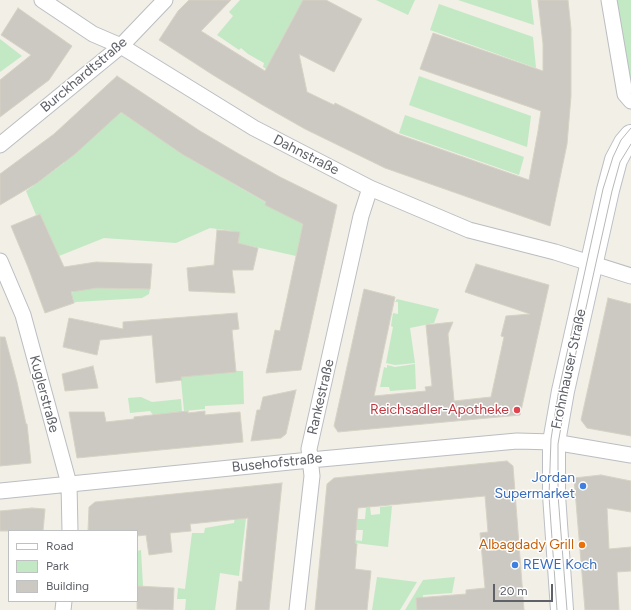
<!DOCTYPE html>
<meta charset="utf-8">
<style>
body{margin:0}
#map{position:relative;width:631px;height:610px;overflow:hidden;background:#f1efe6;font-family:Figtree,sans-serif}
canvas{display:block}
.legend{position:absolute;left:8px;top:530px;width:130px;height:72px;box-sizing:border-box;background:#fff;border:1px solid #bfc0c2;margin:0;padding:5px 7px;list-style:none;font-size:12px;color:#5e6167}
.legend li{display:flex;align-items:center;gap:8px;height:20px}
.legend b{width:20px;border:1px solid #bfc0c2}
.scale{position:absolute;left:493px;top:584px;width:60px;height:18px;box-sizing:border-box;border:2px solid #5e6167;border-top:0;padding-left:5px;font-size:12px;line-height:14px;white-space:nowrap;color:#5e6167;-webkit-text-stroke:3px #fff;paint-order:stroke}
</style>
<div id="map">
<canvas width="631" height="610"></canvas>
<ul class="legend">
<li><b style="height:5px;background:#fff"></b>Road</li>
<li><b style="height:11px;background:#c2e9c4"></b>Park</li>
<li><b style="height:11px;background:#ccc9c3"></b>Building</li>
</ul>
<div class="scale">20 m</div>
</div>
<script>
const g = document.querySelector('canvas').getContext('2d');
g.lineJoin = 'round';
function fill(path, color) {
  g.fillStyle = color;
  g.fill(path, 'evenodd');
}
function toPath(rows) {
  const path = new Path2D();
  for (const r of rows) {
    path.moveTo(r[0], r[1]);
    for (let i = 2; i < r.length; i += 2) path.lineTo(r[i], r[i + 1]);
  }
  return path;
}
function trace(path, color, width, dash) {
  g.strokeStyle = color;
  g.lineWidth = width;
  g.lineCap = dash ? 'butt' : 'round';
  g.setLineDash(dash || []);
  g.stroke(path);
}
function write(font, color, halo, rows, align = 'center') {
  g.font = font + ' Figtree,sans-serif';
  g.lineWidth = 3;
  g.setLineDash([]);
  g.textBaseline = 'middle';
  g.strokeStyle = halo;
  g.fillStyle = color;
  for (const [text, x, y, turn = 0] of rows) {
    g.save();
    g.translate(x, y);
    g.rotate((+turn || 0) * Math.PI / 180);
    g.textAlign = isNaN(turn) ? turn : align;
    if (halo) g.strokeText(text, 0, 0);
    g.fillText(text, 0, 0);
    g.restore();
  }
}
const green = toPath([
 [240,0,303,0,277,48,275,74,263,67,264,63,248,54,241,48,239,50,217,35,233,16,229,12],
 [376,0,415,0,408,15],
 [458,0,531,0,534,25],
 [616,0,631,0,631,88],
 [439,4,533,37,536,68,430,30],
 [0,39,22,56,0,72],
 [419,76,531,116,527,147,409,105],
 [118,110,184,155,303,224,296,256,238,243,240,232,210,228,176,243,104,238,59,256,40,214,36,215,26,191,64,163,63,162],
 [405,115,524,157,519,175,399,133],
 [97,288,150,289,149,294,142,298,76,302,74,303,71,293,79,290],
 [397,299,439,309,434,323,410,328,415,363,395,365,386,363,393,327,391,326,393,313,398,314,398,302,395,302],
 [415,364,416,389,390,391,389,387,380,387,384,367,387,368,387,365,395,367],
 [180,370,243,371,244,404,205,406,205,409,184,411],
 [141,397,152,402,181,399,182,412,153,415,150,411,130,413,128,398],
 [392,506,388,547,355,543,355,540,362,541,363,530,356,530,357,519,365,519,366,508,370,507,371,515,380,514,380,507],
 [235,517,246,518,239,576,220,573,215,610,185,610,186,599,177,599,178,588,185,589,192,533,204,533,205,528,234,523],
 [141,550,143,586,137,586,137,551],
 [377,577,417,582,400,610,372,610],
 [455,577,452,593,423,595,424,610,405,610,423,580]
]);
const building = toPath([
 [189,0,231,0,201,31,265,71,303,0,326,0,362,19,334,72,299,54,307,92,334,105,335,103,397,134,529,180,538,131,541,111,420,69,433,33,543,71,543,44,538,0,568,0,571,29,571,96,567,144,550,226,385,168,305,129,261,104,213,75,159,40,178,11,189,0],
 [18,8,72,46,49,80,0,117,0,80,31,55,1,35,18,8],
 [117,76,200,131,239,154,280,177,337,205,301,370,266,373,275,330,280,331,303,224,265,205,266,202,182,154,121,112,75,154,37,183,0,205,0,174,54,134,117,76],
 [40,214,64,267,96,262,152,264,150,289,97,288,71,292,74,303,45,313,28,267,11,226,40,214],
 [217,230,240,232,238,243,258,248,253,270,232,270,235,293,189,291,187,268,214,265,217,230],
 [476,264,549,285,520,415,338,432,334,426,364,289,395,297,374,396,426,391,425,387,432,386,426,325,453,322,448,334,454,401,491,397,504,337,501,336,506,316,530,314,465,292,476,264],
 [608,298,631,304,631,436,587,428,581,420,608,298],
 [237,313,239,329,232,330,236,372,181,377,182,380,156,383,152,335,100,340,97,355,63,347,69,318,123,329,123,322,237,313],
 [0,337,5,337,17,382,26,424,27,424,31,463,0,466,0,337],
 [93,366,98,388,65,391,62,374,93,366],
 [296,390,286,434,281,438,251,441,257,410,260,410,263,397,296,390],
 [188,411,188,413,205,411,205,415,240,412,243,442,77,458,69,412,104,412,106,422,134,419,134,417,188,411],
 [507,461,513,466,524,610,417,610,416,598,466,594,466,590,485,588,480,533,488,532,485,496,358,508,355,543,357,544,355,569,371,571,367,610,315,610,327,484,334,478,507,461],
 [601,475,631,481,631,512,607,508,609,549,631,547,631,571,617,572,619,610,585,610,574,478,601,475],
 [282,483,269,610,236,610,239,581,242,582,248,518,190,524,191,531,170,533,172,552,149,555,146,535,137,536,137,531,88,531,89,507,95,502,282,483],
 [32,508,45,509,43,531,0,531,0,511,32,508],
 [137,586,174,588,173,610,137,609,137,586]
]);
const minor = toPath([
 [42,0,93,34,121,46,254,128,370,188,469,230,555,252,631,276],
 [609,0,625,94,631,101],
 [0,145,121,46,165,0],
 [0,261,23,315,69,484,70,531],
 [0,491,310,460,517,441,554,442,631,455],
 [63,610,64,601],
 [297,610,312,476,309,449,361,216,370,188]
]);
const secondary = toPath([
 [562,610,554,495,554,442,563,391,608,190,616,160,625,143,631,136]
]);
const tram = toPath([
 [557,610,549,496,551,439,559,389,603,189,613,157,621,140,631,128],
 [567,610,558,495,558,444,567,393,612,191,620,162,631,144]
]);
const markers = [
 [517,410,4,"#e0444e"],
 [583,486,4,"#3f7fe0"],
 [582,545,4,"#e8710a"],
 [515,565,4,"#3f7fe0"]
];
const streetNames = [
 ["Burckhardtstraße",84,75,-40],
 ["Dahnstraße",306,155,27],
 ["Frohnhauser Straße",569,369,-78],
 ["Kuglerstraße",44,394,75],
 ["Rankestraße",321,397,-77],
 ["Busehofstraße",277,463,-6]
];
const healthNames = [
 ["Reichsadler-Apotheke",509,410]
];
const shopNames = [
 ["Jordan",575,478],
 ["Supermarket",575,494],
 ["REWE Koch",523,565,"left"]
];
const foodNames = [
 ["Albagdady Grill",574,545]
];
fill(green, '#c2e9c4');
fill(building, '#ccc9c3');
trace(building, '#d6d2c4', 1);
trace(minor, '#bbbdc2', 17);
trace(secondary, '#bbbec5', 24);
trace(minor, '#fff', 15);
trace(secondary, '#fff', 22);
trace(tram, '#b7b8b8', 1);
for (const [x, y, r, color] of markers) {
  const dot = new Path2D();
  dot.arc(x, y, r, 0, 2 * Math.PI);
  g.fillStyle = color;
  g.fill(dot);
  trace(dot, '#fff', 1.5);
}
write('14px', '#5e6167', '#fff', streetNames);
write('14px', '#be3a42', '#fff', healthNames, 'right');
write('14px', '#366cbe', '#fff', shopNames, 'right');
write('14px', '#c56008', '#fff', foodNames, 'right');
</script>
